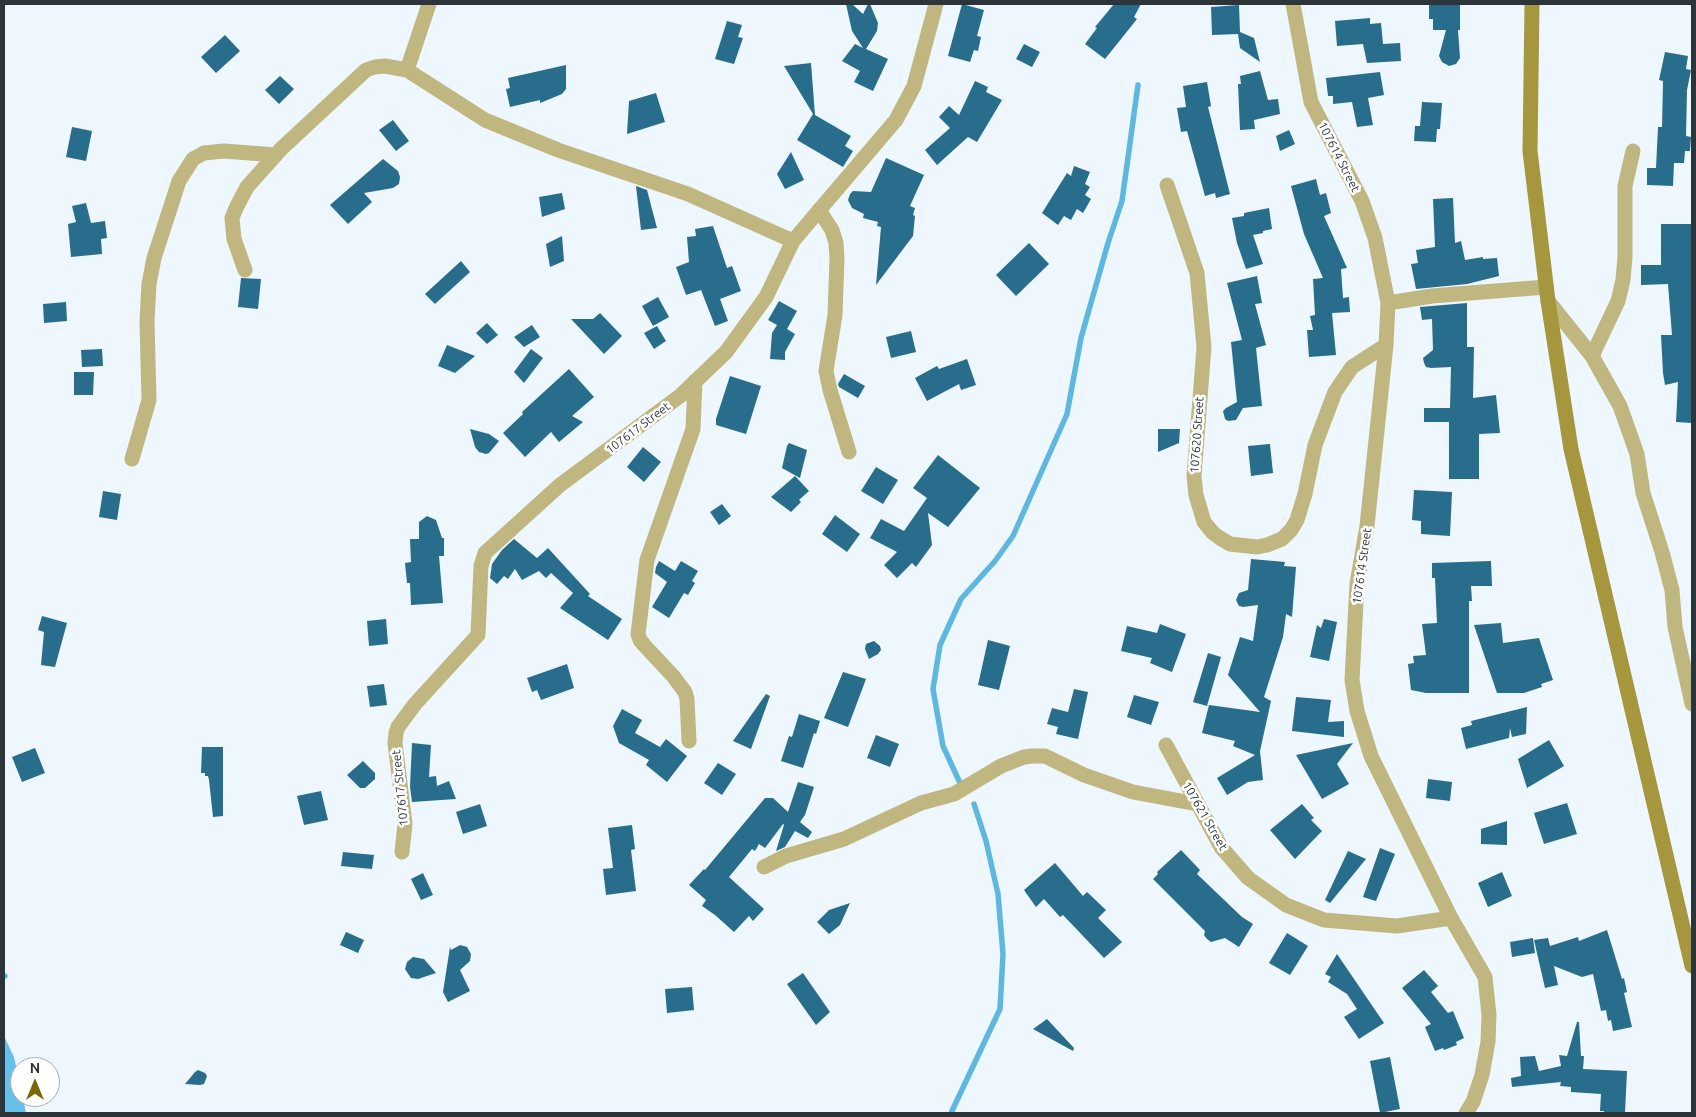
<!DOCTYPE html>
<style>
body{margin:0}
#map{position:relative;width:1696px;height:1117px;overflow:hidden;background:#edf7fd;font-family:Ubuntu,sans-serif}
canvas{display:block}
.frame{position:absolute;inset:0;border:5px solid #2b353a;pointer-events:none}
.north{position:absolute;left:10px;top:1057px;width:50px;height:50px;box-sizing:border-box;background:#fff;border:1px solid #aaaeb0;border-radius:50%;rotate:0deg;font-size:14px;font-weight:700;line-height:20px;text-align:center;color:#2b353a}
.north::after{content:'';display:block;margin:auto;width:18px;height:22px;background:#796900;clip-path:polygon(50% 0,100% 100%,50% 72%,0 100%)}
</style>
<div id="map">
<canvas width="1696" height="1117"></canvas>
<div class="frame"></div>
<div class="north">N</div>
</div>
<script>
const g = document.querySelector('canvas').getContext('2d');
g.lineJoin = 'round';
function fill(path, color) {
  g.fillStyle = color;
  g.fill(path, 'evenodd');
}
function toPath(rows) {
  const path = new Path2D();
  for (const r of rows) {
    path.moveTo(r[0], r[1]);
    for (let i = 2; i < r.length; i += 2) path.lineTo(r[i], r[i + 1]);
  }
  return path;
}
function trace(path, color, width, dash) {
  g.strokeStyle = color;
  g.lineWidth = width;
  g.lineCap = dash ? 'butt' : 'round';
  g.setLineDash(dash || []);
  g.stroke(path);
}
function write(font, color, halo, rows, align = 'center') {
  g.font = font + ' Ubuntu,sans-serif';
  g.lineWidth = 5;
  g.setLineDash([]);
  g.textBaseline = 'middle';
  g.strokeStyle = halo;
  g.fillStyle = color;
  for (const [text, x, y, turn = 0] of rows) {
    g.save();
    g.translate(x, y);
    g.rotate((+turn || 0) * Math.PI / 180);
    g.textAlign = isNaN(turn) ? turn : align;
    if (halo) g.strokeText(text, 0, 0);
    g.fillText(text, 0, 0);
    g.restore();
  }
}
const forest = toPath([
 [4,1036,14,1057,20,1085,20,1097,23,1097,26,1113,4,1113]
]);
const stream = toPath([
 [960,783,943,746,933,689,940,645,961,599,995,561,1013,536,1067,414,1081,338,1108,243,1122,201,1138,85],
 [4,976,5,976],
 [951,1113,1000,1009,1003,954,998,894,986,841,974,804]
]);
const building = toPath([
 [846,4,852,4,863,14,868,4,870,4,878,23,877,31,866,49,888,59,873,91,854,82,860,71,842,61,855,44,863,48,852,31],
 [962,4,984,10,977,36,981,37,978,51,974,50,970,62,948,56],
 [1114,4,1141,4,1134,17,1137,19,1105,59,1085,44,1097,28,1095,27],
 [1429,4,1460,4,1460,30,1458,30,1460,58,1456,64,1449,66,1442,62,1439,56,1446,30,1433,30,1433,19,1429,19],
 [1239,5,1240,32,1254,38,1260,62,1240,48,1238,34,1212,35,1211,7],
 [1370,18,1370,24,1381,23,1383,44,1400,43,1401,61,1367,63,1363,44,1337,46,1335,21],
 [727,21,742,25,738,37,743,38,734,64,715,59],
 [225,35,240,51,216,73,201,57],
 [1024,44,1040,52,1032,67,1016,59],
 [1665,52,1688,56,1686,69,1691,70,1687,90,1686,136,1691,137,1690,151,1685,151,1684,163,1674,163,1673,186,1647,185,1647,168,1656,168,1658,127,1662,127,1663,81,1659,80],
 [811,63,815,115,851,136,845,146,853,151,843,167,797,140,813,114,784,66],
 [566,65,566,89,562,94,540,103,540,100,510,107,506,89,510,88,508,78],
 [1260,71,1268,100,1278,99,1280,114,1254,120,1255,129,1240,130,1238,84,1241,84,1240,76],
 [1380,72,1384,95,1368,98,1373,125,1357,127,1352,102,1333,104,1333,96,1328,96,1326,78],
 [280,76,294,89,279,104,265,90],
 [975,81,988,87,986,92,1002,100,977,142,968,137,937,165,925,150,950,128,939,117,949,106,959,115],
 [1207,82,1211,106,1208,107,1230,194,1216,198,1215,193,1205,196,1187,131,1181,132,1177,108,1186,107,1183,86],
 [656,93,665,122,627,134,629,101],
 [1422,102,1442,103,1440,129,1437,129,1436,142,1414,141,1415,126,1420,126],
 [393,120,409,141,396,151,379,130],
 [72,127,92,131,86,161,66,157],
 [1289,130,1295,144,1280,151,1276,136],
 [791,152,804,180,785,189,777,174],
 [886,158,924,175,910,206,915,208,913,215,915,216,913,236,876,285,881,227,877,226,878,222,863,218,864,214,852,208,848,200,850,194,853,191,871,192],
 [383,159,398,171,400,177,399,184,393,188,364,193,372,202,348,224,330,205],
 [1074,166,1090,172,1085,184,1090,187,1085,195,1091,199,1083,213,1077,209,1071,220,1064,216,1058,225,1042,213,1067,173,1071,176],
 [1316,179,1320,195,1326,193,1331,213,1324,216,1347,268,1341,269,1343,298,1349,297,1350,312,1332,313,1336,355,1309,357,1307,330,1313,330,1310,316,1315,315,1313,279,1323,278,1304,234,1291,186],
 [636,186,647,190,657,228,641,230],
 [562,193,565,209,542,217,539,197],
 [1453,198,1455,243,1461,241,1465,260,1483,257,1483,259,1497,258,1499,276,1467,284,1416,289,1411,264,1418,263,1416,250,1435,247,1433,199],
 [86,203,91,223,105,221,107,238,101,239,102,254,71,257,68,224,76,222,72,206],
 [1269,208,1272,229,1263,231,1263,233,1253,235,1263,264,1246,269,1237,243,1232,218,1244,216,1244,213],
 [1661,224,1692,224,1692,423,1676,422,1678,382,1665,385,1663,373,1661,335,1672,335,1668,284,1641,285,1641,265,1661,265],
 [713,226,727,268,732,266,741,291,720,299,728,321,715,326,701,290,686,295,676,267,689,262,687,237,696,236,695,229],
 [562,236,564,261,550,267,546,244],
 [1029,243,1049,264,1016,296,996,275],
 [461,261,470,272,435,304,425,294],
 [1257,276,1262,303,1255,304,1266,345,1256,348,1262,406,1243,408,1236,420,1228,421,1225,419,1223,411,1226,408,1237,402,1231,342,1242,340,1227,283],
 [241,278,261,279,258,309,238,307],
 [658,297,669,317,653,326,642,306],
 [779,301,797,311,787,329,795,334,785,352,785,360,770,359,772,333,777,325,768,320],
 [66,302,67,321,44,323,43,304],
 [1467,303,1467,347,1474,347,1473,398,1496,395,1500,433,1479,434,1479,479,1449,479,1449,422,1424,422,1424,408,1450,408,1451,367,1431,368,1426,367,1424,363,1423,358,1433,350,1432,319,1422,320,1420,307],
 [600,313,622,336,604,354,571,319,593,319],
 [487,323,498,335,487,344,476,333],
 [532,325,540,337,524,347,514,337],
 [657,326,666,341,654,349,644,333],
 [911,331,916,352,891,358,886,337],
 [447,345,475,356,455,373,438,366],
 [102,349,103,366,82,367,81,350],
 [531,349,543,358,524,383,514,372],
 [967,359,976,385,961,390,959,384,927,401,915,378,937,366,939,369],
 [569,369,594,397,572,416,583,422,559,442,551,432,525,457,503,433,523,414,522,412],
 [74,372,94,372,93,395,74,395],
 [844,374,865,386,858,398,839,387,838,384],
 [730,376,761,386,746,434,716,425,716,419],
 [470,429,489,434,499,441,489,453,486,454,479,452,475,447],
 [1158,429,1180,429,1179,443,1158,452],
 [789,443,807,450,800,478,782,468,787,446],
 [1270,444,1273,473,1251,476,1248,446],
 [643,447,661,462,644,482,627,467],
 [938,455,980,488,948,527,928,513,932,545,916,567,912,563,897,578,884,565,897,552,870,538,881,519,904,531,927,498,913,488],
 [876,467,898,480,883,504,861,491],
 [795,476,809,491,799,500,801,502,791,512,771,497],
 [1414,490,1452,492,1450,536,1421,534,1421,521,1412,520],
 [103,491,121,494,117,520,99,517],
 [722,504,731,516,719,525,710,512],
 [835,515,860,534,847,552,822,534],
 [427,516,436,520,442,538,444,538,444,556,439,556,443,603,411,605,410,583,407,583,405,563,411,562,410,539,419,539,419,522],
 [514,539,537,558,548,548,590,594,588,596,622,619,608,640,560,608,573,593,551,573,546,578,539,571,522,580,515,569,508,579,504,576,497,584,490,578,492,564,502,550],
 [1251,559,1285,562,1284,566,1296,567,1292,617,1286,614,1283,637,1264,697,1271,701,1260,751,1263,780,1248,782,1227,795,1217,778,1255,755,1233,746,1235,741,1202,733,1209,705,1260,712,1228,675,1240,637,1253,641,1258,605,1243,607,1239,606,1236,600,1239,593,1248,590],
 [659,561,675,571,681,561,698,571,692,581,695,583,688,595,684,593,669,618,652,607,667,582,655,573,656,567],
 [1491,561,1492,586,1471,586,1472,601,1469,601,1469,693,1426,693,1411,690,1408,664,1414,663,1413,656,1426,655,1422,624,1437,623,1435,578,1432,578,1432,563],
 [42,616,67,623,55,667,41,665,44,632,38,630],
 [386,619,388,644,369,646,367,621],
 [1324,619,1337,622,1329,661,1310,657,1317,625,1321,628],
 [1501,623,1503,643,1539,638,1553,680,1541,684,1542,687,1524,693,1497,693,1474,625],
 [1160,624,1186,634,1172,672,1150,663,1152,658,1121,651,1127,626,1157,633],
 [988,640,1010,646,999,690,978,685],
 [874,641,880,646,881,650,878,654,869,659,865,649,866,644],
 [1208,653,1221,657,1207,706,1193,702],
 [567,664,574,688,541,700,537,690,532,692,527,678],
 [843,672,866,679,848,727,824,718],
 [384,684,387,705,370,707,367,686],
 [1074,689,1088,692,1078,739,1056,734,1058,727,1047,724,1052,708,1068,712],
 [766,694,770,696,751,749,733,741],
 [1134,695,1159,702,1151,725,1127,717],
 [1296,697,1331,700,1328,722,1344,721,1344,737,1292,731],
 [1527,707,1526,734,1512,737,1510,728,1509,738,1466,749,1461,728,1472,725,1471,721],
 [622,709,642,720,635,733,660,747,666,739,687,756,667,782,646,765,649,760,619,743,613,726],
 [799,714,820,721,816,734,814,733,803,768,781,761,789,736,792,737],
 [876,735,899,744,890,767,867,758],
 [1549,740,1564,766,1527,788,1518,759],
 [412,743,431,745,429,777,436,776,437,786,449,781,456,799,412,802,410,787],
 [1353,743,1337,764,1349,784,1322,799,1296,755],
 [202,747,223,747,223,816,213,817,209,780,208,776,205,776,205,773,201,773],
 [35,748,45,773,22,782,12,757],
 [363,761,375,773,375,779,365,788,360,788,347,775],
 [718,763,736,774,722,795,704,783],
 [1428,779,1452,782,1450,801,1426,798],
 [798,782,814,787,805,815,800,822,812,832,808,838,795,831,785,847,776,851,784,825,783,824,765,848,759,844,755,851,752,849,729,877,764,909,753,921,749,916,734,932,715,915,702,906,706,900,689,885,704,869,705,870,765,798,773,798,788,812],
 [321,791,328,820,304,825,297,796],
 [1567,803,1577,834,1544,844,1534,813],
 [480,804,487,826,463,834,456,812],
 [1302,804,1314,818,1311,820,1322,831,1295,859,1270,830],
 [1507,821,1507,845,1481,844,1481,829],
 [632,825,635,849,631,850,636,891,606,895,603,869,613,868,608,828],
 [1380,848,1395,854,1376,901,1363,897],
 [1181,850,1200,870,1197,874,1242,917,1253,924,1239,947,1225,938,1211,942,1207,939,1204,935,1205,931,1153,879,1158,874,1157,872],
 [1348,851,1366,859,1330,903,1325,900],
 [343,852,374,855,372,869,341,866],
 [1055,863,1083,896,1087,892,1106,910,1098,918,1122,942,1104,958,1063,915,1060,917,1044,899,1036,907,1024,890],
 [1502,872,1512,896,1488,907,1478,883],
 [423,873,433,895,421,900,411,879],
 [850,903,840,925,829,934,817,922,829,910],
 [1607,930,1622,979,1624,978,1627,992,1624,993,1632,1027,1613,1031,1611,1020,1608,1021,1606,1010,1601,1011,1593,974,1582,977,1554,966,1558,985,1545,988,1534,940,1548,938,1550,946,1578,937,1579,941],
 [346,932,364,940,358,953,340,945],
 [1287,933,1308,946,1290,975,1269,963],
 [1533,938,1535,953,1512,957,1510,942],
 [460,945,467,947,471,954,470,961,460,970,470,991,448,1002,443,992,450,947,451,950],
 [1337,954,1384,1023,1359,1039,1344,1017,1357,1009,1347,994,1328,982,1331,977,1325,974],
 [413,957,424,959,436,973,418,979,411,978,405,969,407,962],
 [1424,970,1438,986,1431,992,1448,1013,1453,1011,1464,1038,1456,1042,1457,1045,1444,1050,1443,1048,1435,1051,1425,1027,1431,1024,1402,988],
 [803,973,830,1012,816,1025,787,984],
 [692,987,694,1010,667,1013,665,989],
 [1047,1019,1074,1048,1073,1051,1033,1029],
 [1577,1022,1579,1022,1581,1056,1584,1056,1583,1069,1627,1071,1625,1113,1604,1113,1604,1111,1600,1111,1601,1094,1571,1092,1571,1087,1560,1086,1561,1082,1512,1087,1511,1078,1521,1076,1520,1057,1535,1056,1539,1071,1561,1066,1559,1055,1567,1056],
 [1390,1057,1400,1109,1380,1113,1370,1061],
 [198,1070,205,1073,207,1076,204,1084,200,1085,185,1084,195,1072]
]);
const street = toPath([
 [429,4,407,70,485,120,558,150,688,194,793,241],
 [1293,4,1311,102,1362,201,1375,238,1388,303,1386,345,1367,526,1357,584,1352,680,1357,711,1371,756,1451,918,1485,977,1489,1015,1488,1042,1482,1075,1473,1102,1466,1113],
 [1167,185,1197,273,1204,347,1194,476,1196,495,1204,522,1213,533,1220,538,1230,544,1257,547,1267,545,1282,539,1291,530,1297,520,1305,494,1315,445,1335,392,1352,367,1386,345],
 [819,210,832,230,836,243,837,258,835,315,826,371,830,390,849,452],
 [245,270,234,239,232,218,236,208,247,187,281,149,366,70,375,67,385,66,407,70],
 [1548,301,1592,356,1620,406,1637,454,1643,493,1662,552,1672,590,1675,627,1692,704],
 [1388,303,1432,296,1546,287],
 [1592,356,1618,301,1623,280,1625,257,1625,186,1633,151],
 [132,459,149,400,147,321,149,284,154,258,179,181,193,159,204,153,224,151,276,155],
 [689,741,687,699,685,692,673,676,644,645,640,640,638,634,647,560,693,429,695,381],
 [1166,745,1221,847,1248,878,1286,905,1324,920,1397,926,1451,918],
 [402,852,405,824,395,743,396,733,398,727,415,704,478,635,481,566,485,553,560,485,680,396,726,352,766,297,793,241,896,120,914,86,936,4],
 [764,867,786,856,844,839,921,803,954,794,1001,766,1024,757,1032,756,1045,756,1084,775,1133,792,1197,804]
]);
const secondary = toPath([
 [1532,4,1530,151,1548,301,1571,449,1692,966]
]);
const streetNames = [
 ["107614 Street",1339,157,63],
 ["107617 Street",638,428,-37],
 ["107620 Street",1197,435,-86],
 ["107614 Street",1362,566,-82],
 ["107617 Street",400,788,-96],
 ["107621 Street",1205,816,60]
];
fill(forest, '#67c0e9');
trace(stream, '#5eb7df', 5.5);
fill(building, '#286d8b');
trace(street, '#c0b67f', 15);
trace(secondary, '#a6963d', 15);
write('12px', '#2b353a', '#fff', streetNames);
</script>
